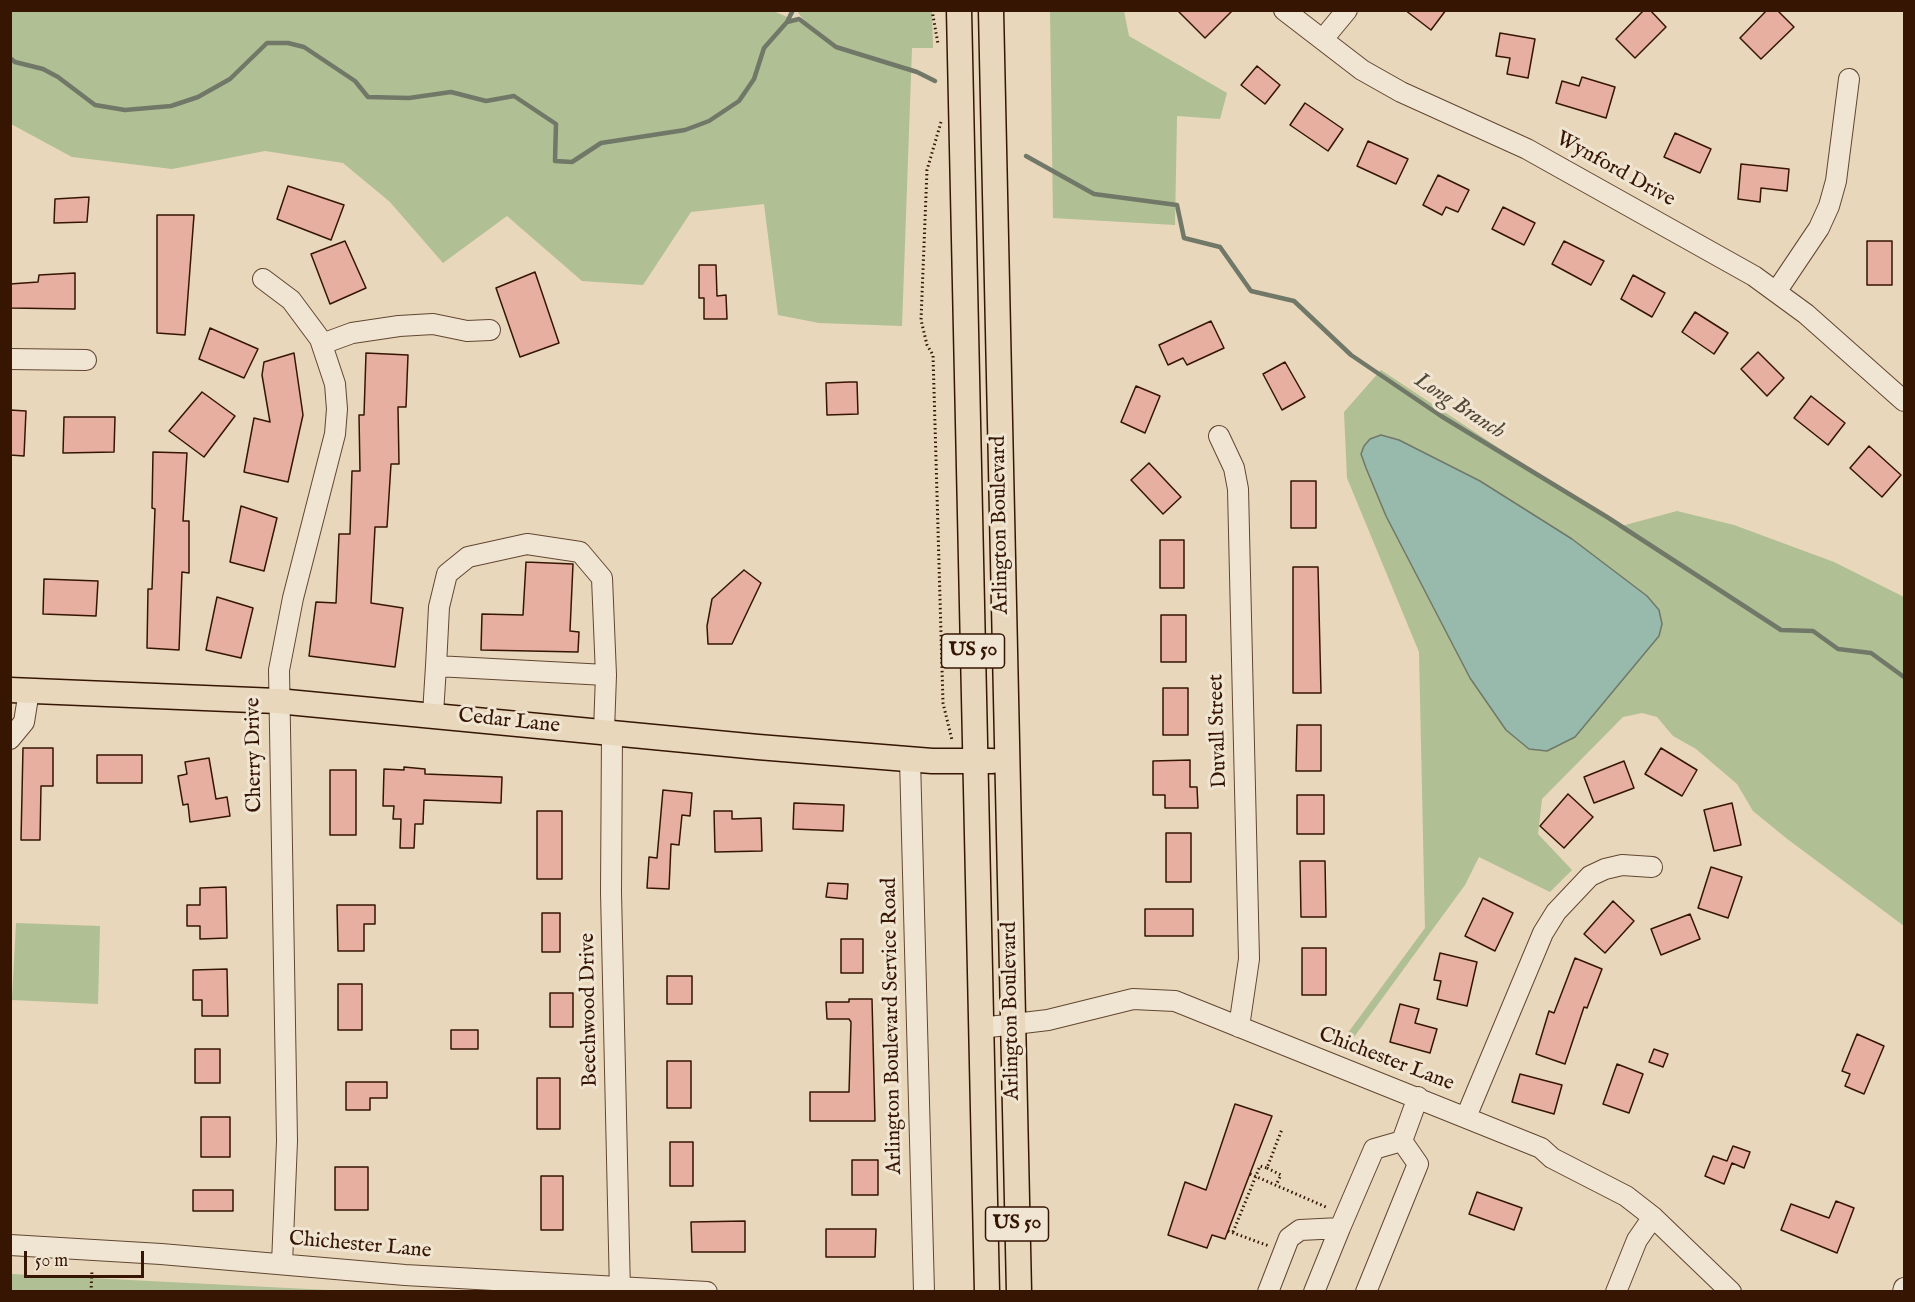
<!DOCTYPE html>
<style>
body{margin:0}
#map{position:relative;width:1915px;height:1302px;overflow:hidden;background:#e8d7bb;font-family:"IM FELL English",serif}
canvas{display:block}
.frame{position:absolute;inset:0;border:12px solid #361603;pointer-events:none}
.scale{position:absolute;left:24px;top:1251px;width:120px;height:27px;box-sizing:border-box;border:3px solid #361603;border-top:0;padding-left:8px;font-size:18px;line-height:21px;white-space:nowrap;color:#361603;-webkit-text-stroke:4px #f0e5d3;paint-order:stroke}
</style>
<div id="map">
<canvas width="1915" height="1302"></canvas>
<div class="frame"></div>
<div class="scale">50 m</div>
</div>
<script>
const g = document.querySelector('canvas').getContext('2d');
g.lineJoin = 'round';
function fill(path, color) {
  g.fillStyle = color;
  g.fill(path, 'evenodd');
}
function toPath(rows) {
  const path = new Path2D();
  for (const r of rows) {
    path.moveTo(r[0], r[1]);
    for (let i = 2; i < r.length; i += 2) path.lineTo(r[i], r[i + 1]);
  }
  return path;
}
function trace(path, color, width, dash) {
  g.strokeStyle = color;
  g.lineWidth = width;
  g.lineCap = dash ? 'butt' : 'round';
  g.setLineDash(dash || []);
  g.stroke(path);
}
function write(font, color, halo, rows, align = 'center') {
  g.font = font + ' "IM FELL English",serif';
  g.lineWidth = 6;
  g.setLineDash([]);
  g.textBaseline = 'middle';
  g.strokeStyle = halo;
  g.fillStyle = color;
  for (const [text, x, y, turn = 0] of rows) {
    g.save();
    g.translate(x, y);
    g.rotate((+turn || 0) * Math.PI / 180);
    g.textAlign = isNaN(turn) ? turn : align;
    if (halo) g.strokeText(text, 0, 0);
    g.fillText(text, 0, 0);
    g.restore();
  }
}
const green = toPath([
 [771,10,808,26,797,11,932,11,933,48,912,48,902,326,819,323,778,315,764,204,691,212,643,285,582,281,507,216,443,263,390,202,343,163,265,151,172,169,72,157,11,124,11,11],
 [1050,11,1124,11,1129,36,1227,93,1220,119,1177,116,1175,225,1053,218],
 [1381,370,1618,527,1677,511,1734,525,1834,562,1904,597,1904,926,1786,838,1753,811,1737,784,1723,772,1696,749,1673,736,1657,717,1642,713,1623,717,1542,799,1538,834,1572,870,1550,892,1479,857,1465,885,1346,1048,1339,1045,1425,928,1419,652,1347,478,1344,412],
 [16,923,100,926,98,1004,12,1000],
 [11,1274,328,1290,328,1291,11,1291]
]);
const water = toPath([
 [1381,435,1399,440,1480,481,1572,539,1647,596,1659,610,1662,624,1659,636,1575,737,1547,751,1529,749,1506,730,1470,678,1386,516,1366,468,1361,454,1364,446,1370,439,1381,435]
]);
const stream = toPath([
 [787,22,799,19,836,47,917,72,935,81],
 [10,58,15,62,43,69,58,77,95,105,125,110,171,106,198,97,230,79,267,43,288,43,304,47,355,81,368,97,409,98,451,92,486,101,514,96,556,124,555,161,572,162,601,143,685,130,709,121,739,101,754,79,764,48,787,22,793,10],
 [1026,156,1094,194,1177,205,1184,238,1220,247,1251,291,1294,301,1351,355,1441,416,1607,517,1781,630,1813,631,1838,649,1871,653,1904,677]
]);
const building = toPath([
 [1177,10,1233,10,1205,38,1177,10],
 [1405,10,1446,10,1431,30,1405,10],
 [1644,10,1650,10,1666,27,1635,58,1616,39,1644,10],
 [1767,10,1777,10,1794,27,1761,59,1740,38,1767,10],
 [1500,33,1535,39,1528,78,1507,74,1510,58,1496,56,1500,33],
 [1257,66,1280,85,1265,104,1241,85,1257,66],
 [1582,77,1615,87,1606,118,1556,103,1562,81,1579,86,1582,77],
 [1305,103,1343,129,1328,151,1290,125,1305,103],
 [1675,133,1711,149,1700,173,1664,157,1675,133],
 [1368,141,1408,159,1396,184,1357,166,1368,141],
 [1741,164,1789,169,1787,191,1761,188,1760,202,1738,199,1741,164],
 [1438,175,1469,190,1458,212,1446,207,1442,215,1423,205,1438,175],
 [288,186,344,205,331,240,277,219,288,186],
 [89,197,87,222,54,223,55,199,89,197],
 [1503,207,1535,223,1524,245,1492,229,1503,207],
 [157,215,194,215,185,335,157,333,157,215],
 [345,241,366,288,330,304,311,254,345,241],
 [1564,241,1604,261,1591,285,1552,264,1564,241],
 [1867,241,1892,241,1892,285,1867,285,1867,241],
 [699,265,716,265,717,296,726,295,727,319,704,319,704,298,699,298,699,265],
 [535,272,559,343,520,357,496,288,535,272],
 [75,273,75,309,10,308,10,284,38,282,39,275,75,273],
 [1633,275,1665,293,1652,317,1621,299,1633,275],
 [1695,312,1728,333,1714,354,1682,332,1695,312],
 [1211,321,1224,348,1187,365,1183,358,1168,365,1159,345,1211,321],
 [210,328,258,349,244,378,199,359,210,328],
 [1758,352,1784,378,1767,396,1741,369,1758,352],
 [294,353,303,415,288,482,244,472,254,418,270,422,262,375,264,362,294,353],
 [366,353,408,355,406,407,398,407,399,464,391,464,387,527,375,527,371,603,403,608,395,667,309,656,316,602,336,603,339,534,350,534,352,471,360,471,359,415,364,415,366,353],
 [1285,362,1305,397,1282,410,1263,374,1285,362],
 [849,382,857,382,858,414,827,415,826,383,849,382],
 [1136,386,1160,396,1145,433,1121,422,1136,386],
 [202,392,235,416,204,457,169,431,202,392],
 [1811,396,1845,423,1828,445,1794,418,1811,396],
 [10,410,26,411,24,456,10,455,10,410],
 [64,417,115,417,114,452,63,453,64,417],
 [1869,446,1901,475,1882,497,1850,468,1869,446],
 [153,452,187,453,183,521,189,521,189,573,182,572,179,650,147,648,148,589,152,589,155,509,152,508,153,452],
 [1149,463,1181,497,1163,514,1131,480,1149,463],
 [1291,481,1316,481,1316,528,1291,528,1291,481],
 [241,506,277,518,264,571,230,562,241,506],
 [1160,540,1184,540,1184,588,1160,588,1160,540],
 [526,562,573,564,570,631,579,632,578,652,481,650,482,614,523,615,526,562],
 [1293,567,1318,567,1321,693,1293,693,1293,567],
 [744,570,761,583,732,644,708,644,707,626,712,599,744,570],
 [44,579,98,581,96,616,43,614,44,579],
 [217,597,253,608,241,658,206,650,217,597],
 [1161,615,1186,615,1186,662,1161,662,1161,615],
 [1163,688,1188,688,1188,735,1163,735,1163,688],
 [1297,725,1321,725,1321,771,1296,771,1297,725],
 [23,748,53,748,53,786,41,786,40,840,21,840,23,748],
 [1661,748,1697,770,1682,796,1645,774,1661,748],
 [97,755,142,755,142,783,97,783,97,755],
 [209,758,216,799,227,797,230,816,190,822,188,804,183,805,178,776,187,774,185,762,209,758],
 [1190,760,1190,787,1197,787,1198,808,1165,808,1165,795,1153,795,1153,761,1190,760],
 [1624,761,1634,788,1594,803,1584,777,1624,761],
 [404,767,425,769,425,774,502,777,501,803,424,800,423,824,415,824,414,848,400,848,401,819,393,819,394,806,383,806,384,769,404,770,404,767],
 [330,770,356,770,356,835,330,835,330,770],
 [663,790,692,793,690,816,682,815,679,845,671,844,669,889,647,888,649,857,657,858,663,790],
 [1568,794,1593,817,1564,848,1540,826,1568,794],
 [1297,795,1324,795,1324,834,1297,834,1297,795],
 [794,803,844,805,843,831,793,829,794,803],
 [1732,803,1741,845,1714,851,1704,810,1732,803],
 [537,811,562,811,562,879,537,879,537,811],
 [714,811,732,811,732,819,761,818,762,851,715,852,714,811],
 [1166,833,1191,833,1191,882,1166,882,1166,833],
 [1300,861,1325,861,1326,917,1301,917,1300,861],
 [1711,867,1742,877,1728,918,1698,908,1711,867],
 [828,883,848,884,847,899,826,897,828,883],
 [226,887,227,938,200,939,200,926,187,926,187,905,200,905,200,888,226,887],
 [1483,898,1513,913,1495,951,1465,936,1483,898],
 [1613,901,1634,921,1605,953,1584,934,1613,901],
 [337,905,375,905,375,924,364,924,364,951,338,951,337,905],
 [1145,909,1193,909,1193,936,1145,936,1145,909],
 [542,913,560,913,560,952,542,952,542,913],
 [1690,914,1700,939,1661,955,1651,929,1690,914],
 [841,939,863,939,863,973,841,973,841,939],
 [1302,948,1326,948,1326,995,1302,995,1302,948],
 [1440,953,1477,962,1467,1006,1437,999,1441,981,1434,980,1440,953],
 [1575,958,1602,969,1587,1008,1584,1007,1565,1064,1536,1054,1549,1011,1554,1013,1575,958],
 [227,969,228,1016,202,1016,202,1000,193,1000,193,970,227,969],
 [667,976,692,976,692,1004,667,1004,667,976],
 [338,984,362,984,362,1030,338,1030,338,984],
 [550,993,573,993,573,1027,550,1027,550,993],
 [849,999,872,999,875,1121,810,1121,810,1092,849,1092,851,1022,849,1019,827,1019,826,1002,849,1002,849,999],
 [1400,1004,1419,1009,1415,1023,1437,1029,1430,1053,1390,1042,1400,1004],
 [451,1030,478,1030,478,1049,451,1049,451,1030],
 [1857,1034,1884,1046,1864,1094,1845,1086,1850,1074,1842,1071,1857,1034],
 [195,1049,220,1049,220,1083,195,1083,195,1049],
 [1654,1049,1668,1054,1663,1067,1649,1062,1654,1049],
 [667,1061,691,1061,691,1108,667,1108,667,1061],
 [1617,1064,1643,1074,1629,1113,1603,1104,1617,1064],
 [1520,1074,1562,1085,1554,1114,1512,1102,1520,1074],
 [537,1078,560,1078,560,1129,537,1129,537,1078],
 [346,1082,387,1082,387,1098,370,1098,370,1110,346,1110,346,1082],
 [1235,1104,1272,1116,1225,1239,1212,1235,1207,1248,1168,1235,1185,1182,1206,1190,1235,1104],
 [201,1117,230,1117,230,1157,201,1157,201,1117],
 [670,1142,693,1142,693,1186,670,1186,670,1142],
 [1733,1146,1750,1152,1744,1168,1732,1163,1724,1184,1705,1176,1713,1156,1727,1161,1733,1146],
 [852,1160,878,1160,878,1195,852,1195,852,1160],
 [335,1167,368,1167,368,1210,335,1210,335,1167],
 [541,1176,563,1176,563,1230,541,1230,541,1176],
 [193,1190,233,1190,233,1211,193,1211,193,1190],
 [1477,1192,1522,1208,1514,1230,1469,1214,1477,1192],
 [1836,1201,1854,1208,1837,1253,1781,1230,1791,1204,1829,1218,1836,1201],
 [745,1221,745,1252,692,1252,691,1222,745,1221],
 [826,1229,876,1229,875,1257,826,1257,826,1229]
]);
const path = toPath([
 [932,10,938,44],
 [941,122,927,170,921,320,927,345,933,355,943,703,952,740],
 [1267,1168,1281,1175,1276,1185],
 [1250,1174,1326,1207],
 [1228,1231,1269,1246],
 [1233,1232,1260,1166,1267,1168,1282,1129],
 [91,1292,92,1270]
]);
const minor = toPath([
 [1284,10,1362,70,1401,92,1527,149,1754,276,1806,314,1904,401],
 [1323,39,1347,10],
 [263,279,291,300,320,339,335,384,337,409,335,434,293,598,279,670,287,1141,282,1264],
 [1776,292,1819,228,1829,206,1836,181,1849,79],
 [322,344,352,333,399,326,433,324,467,331,490,330],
 [10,359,86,360],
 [1219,436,1234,468,1238,489,1249,959,1239,1027],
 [436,666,439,607,447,574,468,557,527,544,580,552,602,578,606,675],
 [433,714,436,666,606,675,604,731],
 [612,732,611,892,620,1292],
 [10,739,24,722,29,691],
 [910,759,924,1292],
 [981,1028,1048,1020,1133,999,1175,1001,1541,1148,1552,1158,1626,1196,1653,1217,1731,1292],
 [1466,1117,1543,933,1556,912,1590,876,1605,869,1622,865,1652,867],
 [1402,1141,1418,1097],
 [10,1245,161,1254,405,1275,707,1292],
 [1268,1292,1289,1238,1300,1230,1340,1228,1374,1149,1402,1141],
 [1314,1292,1340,1228],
 [1366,1292,1418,1164,1402,1141],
 [1616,1292,1637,1240,1653,1217],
 [1903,1292,1904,1288]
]);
const major = toPath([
 [959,10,987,1292],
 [991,10,1019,1292],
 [10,690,277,701,758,747,932,761,992,761]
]);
const shields = [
 [973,651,63],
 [1017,1224,63]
];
const shieldNames = [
 ["US 50",973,651],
 ["US 50",1017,1224]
];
const streetNames = [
 ["Wynford Drive",1615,170,29],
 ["Arlington Boulevard",1001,525,-91],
 ["Cedar Lane",509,722,6],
 ["Duvall Street",1219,731,-92],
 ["Cherry Drive",255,755,-91],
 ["Beechwood Drive",590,1010,-91],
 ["Arlington Boulevard",1012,1011,-91],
 ["Arlington Boulevard Service Road",893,1026,-91],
 ["Chichester Lane",1386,1060,21],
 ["Chichester Lane",360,1246,5]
];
const waterNames = [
 ["Long Branch",1459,407,33]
];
fill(green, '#b0bf94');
fill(water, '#98baac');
trace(water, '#717868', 1.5);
trace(stream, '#717868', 4.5);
fill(building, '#e6af9f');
trace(building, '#361603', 1.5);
trace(minor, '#624631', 22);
trace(major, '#361603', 27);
trace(path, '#361603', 3, [1.5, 3]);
trace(minor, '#f0e5d3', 20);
trace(major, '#e8d7bb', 24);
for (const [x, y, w] of shields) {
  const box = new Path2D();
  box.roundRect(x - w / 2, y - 17, w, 34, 4.5);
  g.fillStyle = '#f0e5d3';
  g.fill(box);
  trace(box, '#361603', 1.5);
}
write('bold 20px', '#361603', null, shieldNames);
write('21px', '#361603', '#f0e5d3', streetNames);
write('italic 22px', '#534736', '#f0e5d3', waterNames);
</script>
